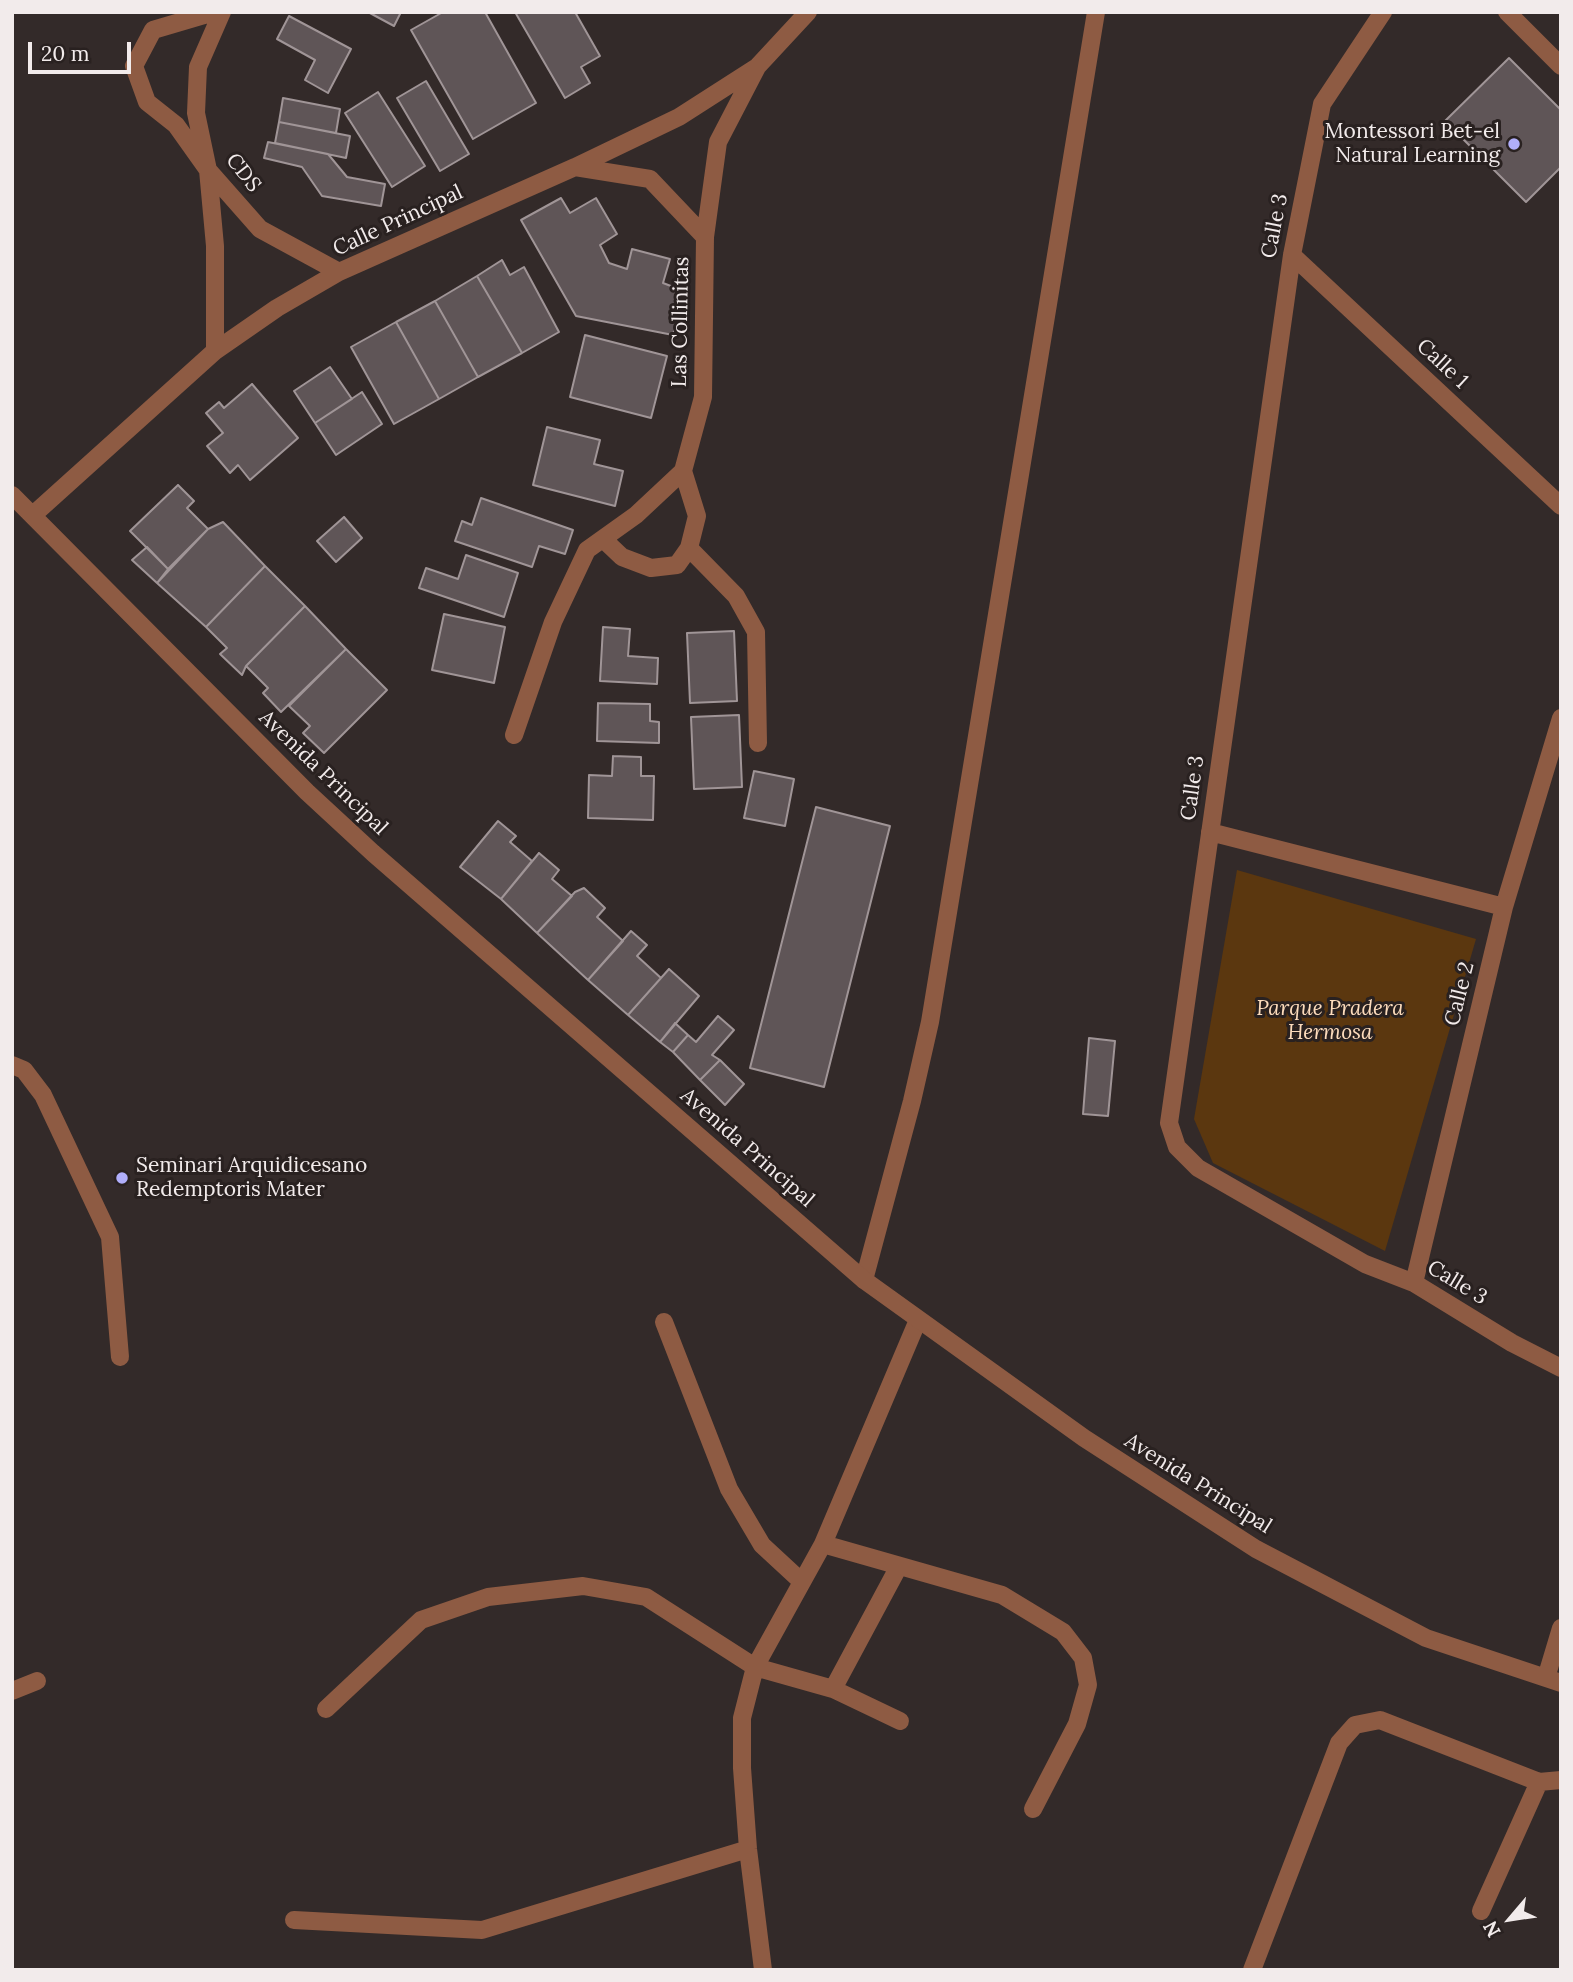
<!DOCTYPE html>
<style>
body{margin:0}
#map{position:relative;width:1573px;height:1982px;overflow:hidden;background:#332a29;font-family:Lora,serif}
canvas{display:block}
.frame{position:absolute;inset:0;border:14px solid #f2ebeb;pointer-events:none}
.north{position:absolute;left:1475px;top:1884px;width:70px;height:70px;-webkit-text-stroke:5px #292120;paint-order:stroke;rotate:241deg;font-size:19px;font-weight:700;line-height:28px;text-align:center;color:#f2ebeb}
.north::after{content:'';display:block;margin:auto;width:24px;height:32px;background:#f2ebeb;clip-path:polygon(50% 0,100% 100%,50% 72%,0 100%)}
.scale{position:absolute;left:28px;top:42px;width:103px;height:32px;box-sizing:border-box;border:4px solid #f2ebeb;border-top:0;padding-left:9px;font-size:21px;line-height:24px;white-space:nowrap;color:#f2ebeb;-webkit-text-stroke:5px #292120;paint-order:stroke}
</style>
<div id="map">
<canvas width="1573" height="1982"></canvas>
<div class="frame"></div>
<div class="north">N</div>
<div class="scale">20 m</div>
</div>
<script>
const g = document.querySelector('canvas').getContext('2d');
g.lineJoin = 'round';
function fill(path, color) {
  g.fillStyle = color;
  g.fill(path, 'evenodd');
}
function toPath(rows) {
  const path = new Path2D();
  for (const r of rows) {
    path.moveTo(r[0], r[1]);
    for (let i = 2; i < r.length; i += 2) path.lineTo(r[i], r[i + 1]);
  }
  return path;
}
function trace(path, color, width, dash) {
  g.strokeStyle = color;
  g.lineWidth = width;
  g.lineCap = dash ? 'butt' : 'round';
  g.setLineDash(dash || []);
  g.stroke(path);
}
function write(font, color, halo, rows, align = 'center') {
  g.font = font + ' Lora,serif';
  g.lineWidth = 6;
  g.setLineDash([]);
  g.textBaseline = 'middle';
  g.strokeStyle = halo;
  g.fillStyle = color;
  for (const [text, x, y, turn = 0] of rows) {
    g.save();
    g.translate(x, y);
    g.rotate((+turn || 0) * Math.PI / 180);
    g.textAlign = isNaN(turn) ? turn : align;
    if (halo) g.strokeText(text, 0, 0);
    g.fillText(text, 0, 0);
    g.restore();
  }
}
const green = toPath([
 [1237,870,1476,939,1385,1251,1213,1163,1194,1119]
]);
const building = toPath([
 [368,12,401,12,394,26,368,12],
 [443,12,485,12,536,103,473,139,411,30,443,12],
 [515,12,575,12,600,56,581,67,590,83,565,98,515,12],
 [289,16,351,49,328,93,305,80,315,60,277,39,289,16],
 [1509,58,1561,110,1561,167,1526,202,1445,121,1509,58],
 [426,81,469,154,440,171,397,98,426,81],
 [378,92,425,166,392,187,345,113,378,92],
 [283,98,340,109,336,133,279,122,283,98],
 [279,122,350,136,346,158,275,143,279,122],
 [268,142,328,154,347,177,385,184,381,206,322,196,302,167,264,158,268,142],
 [561,198,570,213,596,198,617,234,600,245,609,263,627,269,632,249,670,259,663,283,684,291,673,335,576,316,521,220,561,198],
 [502,260,510,275,524,267,559,332,522,353,477,276,502,260],
 [477,276,522,353,478,377,435,301,477,276],
 [435,301,478,377,439,399,396,322,435,301],
 [396,322,439,399,394,424,351,347,396,322],
 [585,335,667,356,651,418,570,397,585,335],
 [330,367,352,399,315,423,294,391,330,367],
 [252,384,298,438,250,480,238,465,230,473,207,446,223,433,206,413,219,402,224,408,252,384],
 [362,392,382,424,336,455,315,423,362,392],
 [547,427,600,440,594,464,623,471,615,506,533,485,547,427],
 [178,485,194,501,187,508,208,529,168,569,130,531,178,485],
 [481,498,573,530,565,554,539,546,532,567,455,541,462,521,472,525,481,498],
 [344,517,362,538,336,562,317,541,344,517],
 [223,522,265,566,206,627,157,583,208,529,223,522],
 [147,547,168,569,157,583,132,560,147,547],
 [466,555,518,573,504,617,419,588,426,568,458,579,466,555],
 [265,566,305,606,246,666,242,675,220,654,227,648,206,627,265,566],
 [305,606,346,649,281,712,263,693,268,688,246,666,305,606],
 [444,614,505,627,494,683,432,670,444,614],
 [603,627,630,629,628,656,658,658,657,684,600,681,603,627],
 [734,631,737,701,690,703,687,633,734,631],
 [346,649,387,690,324,753,303,733,310,726,289,706,346,649],
 [598,703,650,704,650,721,659,722,659,743,597,741,598,703],
 [739,715,742,787,694,789,691,717,739,715],
 [613,756,641,757,641,776,654,776,653,820,588,818,589,775,612,776,613,756],
 [754,771,794,779,785,826,744,818,754,771],
 [816,807,890,826,824,1087,750,1068,816,807],
 [498,821,516,836,510,842,532,861,501,899,460,867,498,821],
 [539,853,559,870,552,879,572,896,537,933,501,899,539,853],
 [584,888,605,908,597,917,623,941,588,980,537,933,575,892,584,888],
 [631,931,647,945,637,956,661,978,628,1015,588,980,631,931],
 [669,969,699,996,660,1042,628,1015,669,969],
 [718,1016,734,1030,712,1055,720,1060,700,1080,673,1052,688,1035,696,1042,718,1016],
 [675,1023,688,1035,673,1052,660,1042,675,1023],
 [1089,1038,1115,1041,1108,1116,1083,1114,1089,1038],
 [720,1060,744,1084,725,1105,700,1080,720,1060]
]);
const service = toPath([
 [12,1065,24,1070,43,1095,110,1237,120,1357],
 [864,1280,912,1101,930,1022,1096,12],
 [664,1322,729,1489,762,1545,802,1582],
 [823,1544,1002,1595,1063,1632,1083,1658,1088,1685,1077,1724,1033,1809],
 [833,1689,899,1566],
 [12,1691,37,1681],
 [326,1709,421,1620,488,1597,583,1586,646,1597,755,1667,833,1689,900,1721],
 [1481,1911,1539,1782],
 [294,1920,482,1930,748,1849],
 [763,1970,748,1849,742,1768,742,1718,755,1667,823,1544,918,1320],
 [1252,1970,1339,1743,1355,1725,1380,1720,1539,1782,1561,1780]
]);
const minor = toPath([
 [214,12,153,30,134,66,147,102,176,125,208,170,215,246,215,351],
 [222,12,198,67,196,113,208,170,260,229,339,272],
 [1383,12,1322,104,1292,255,1169,1123,1177,1147,1198,1168,1365,1264,1414,1283,1512,1343,1561,1368],
 [1507,12,1561,66],
 [575,167,650,179,705,237],
 [1292,255,1561,506],
 [12,495,307,792,373,853,864,1280,1084,1438,1256,1549,1426,1638,1561,1683],
 [33,515,215,351,277,308,339,272,575,167,679,117,757,67,808,12],
 [603,539,622,557,651,568,677,565,689,548,697,516,683,471],
 [689,548,736,596,756,632,758,743],
 [514,735,553,622,587,550,636,515,683,471,703,397,705,237,718,142,757,67],
 [1210,832,1504,907],
 [1414,1283,1504,907,1561,718],
 [1546,1678,1561,1628]
]);
const markers = [
 [1514,144,7,"#b0aefa"],
 [122,1178,7,"#b0aefa"]
];
const poiNames = [
 ["Montessori Bet-el",1500,132],
 ["Natural Learning",1500,156],
 ["Seminari Arquidicesano",136,1166,"left"],
 ["Redemptoris Mater",136,1190,"left"]
];
const streetNames = [
 ["CDS",243,173,52],
 ["Calle Principal",398,221,-25],
 ["Calle 3",1275,226,-79],
 ["Las Collinitas",681,322,-89],
 ["Calle 1",1442,364,43],
 ["Avenida Principal",323,773,44],
 ["Calle 3",1193,788,-82],
 ["Calle 2",1460,994,-76],
 ["Avenida Principal",747,1148,41],
 ["Calle 3",1457,1283,31],
 ["Avenida Principal",1198,1484,32]
];
const parkNames = [
 ["Parque Pradera",1330,1009],
 ["Hermosa",1330,1033]
];
fill(green, '#5b370f');
fill(building, '#5f5557');
trace(building, '#a09597', 2);
trace(service, '#8e5b43', 18);
trace(minor, '#8e5b43', 18);
for (const [x, y, r, color] of markers) {
  const dot = new Path2D();
  dot.arc(x, y, r, 0, 2 * Math.PI);
  g.fillStyle = color;
  g.fill(dot);
  trace(dot, '#292120', 2.5);
}
write('21px', '#f2ebeb', '#292120', poiNames, 'right');
write('21px', '#f2ebeb', '#292120', streetNames);
write('italic 21px', '#fddcbc', '#292120', parkNames);
</script>
